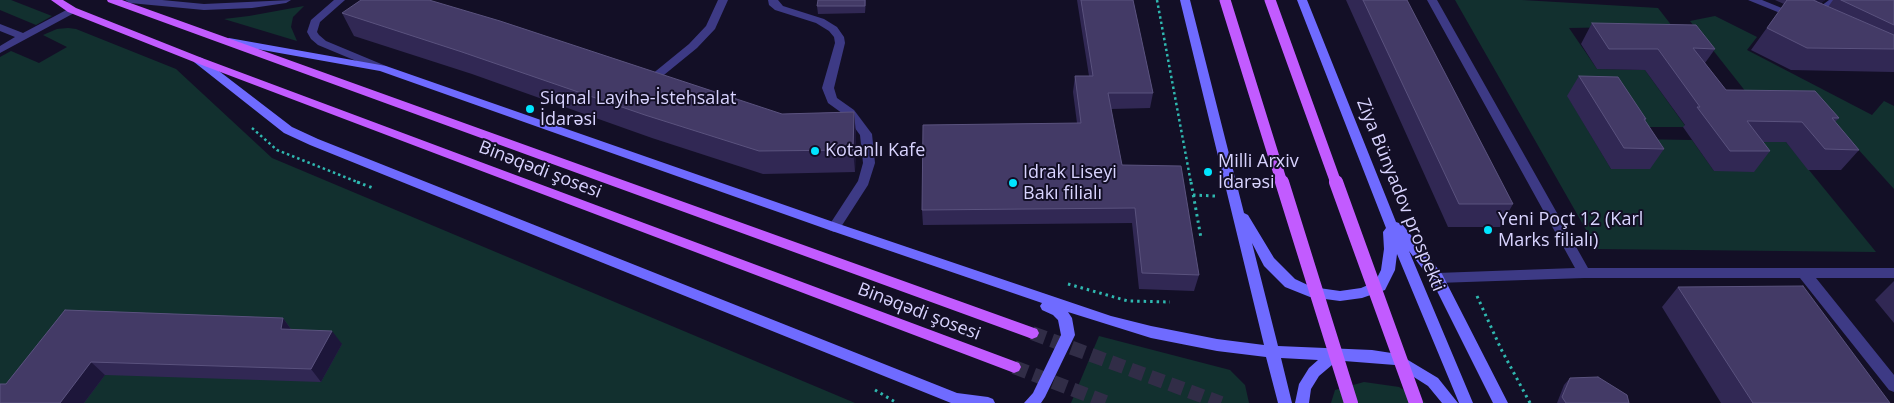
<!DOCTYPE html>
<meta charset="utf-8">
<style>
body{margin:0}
canvas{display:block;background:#130f26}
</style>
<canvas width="1894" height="403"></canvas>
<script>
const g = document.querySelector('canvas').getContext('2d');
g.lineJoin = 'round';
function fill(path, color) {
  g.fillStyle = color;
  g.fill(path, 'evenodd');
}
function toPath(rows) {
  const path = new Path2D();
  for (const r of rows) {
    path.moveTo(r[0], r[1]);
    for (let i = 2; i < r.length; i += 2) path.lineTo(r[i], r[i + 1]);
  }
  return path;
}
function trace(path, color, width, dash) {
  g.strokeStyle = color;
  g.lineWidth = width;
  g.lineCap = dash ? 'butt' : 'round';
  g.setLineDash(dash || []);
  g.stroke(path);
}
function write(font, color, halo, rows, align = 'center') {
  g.font = font + ' "Open Sans",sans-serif';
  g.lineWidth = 4;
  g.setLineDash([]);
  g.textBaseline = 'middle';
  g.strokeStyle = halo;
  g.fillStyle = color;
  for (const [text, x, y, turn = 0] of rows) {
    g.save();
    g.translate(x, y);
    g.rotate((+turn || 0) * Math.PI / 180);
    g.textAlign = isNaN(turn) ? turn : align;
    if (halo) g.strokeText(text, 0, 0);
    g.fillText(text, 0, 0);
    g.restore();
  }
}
const green = toPath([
 [0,0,11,0,52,16,36,25,0,10],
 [1455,0,1522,0,1658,8,1672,26,1569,28,1597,69,1645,70,1686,127,1625,127,1568,97,1611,169,1631,139,1692,140,1714,171,1732,141,1786,142,1876,252,1597,249],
 [304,6,293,17,291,27,297,41,224,19,249,16],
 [1715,16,1757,37,1747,50,1872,115,1884,101,1894,106,1894,189,1830,118,1761,111,1690,21],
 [68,28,76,29,176,69,272,158,855,403,0,403,0,57,11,51,39,63,67,47,43,35,57,29],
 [1099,336,1230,370,1245,385,1249,403,1071,403],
 [1364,382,1399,387,1426,403,1331,403,1335,390]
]);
const primaryTunnel = toPath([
 [1032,333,1221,403],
 [1014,367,1108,403]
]);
const pathFar1 = toPath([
 [1157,0,1191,183],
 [252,128,277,150,360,183]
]);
const path = toPath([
 [357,182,373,188],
 [1191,182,1201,238],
 [1193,195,1215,196],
 [1068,284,1128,301,1170,302],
 [1477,296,1501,349,1530,403],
 [875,390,897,403]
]);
const lane = toPath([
 [718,0,728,0,715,29,697,48,659,79,651,79,649,77,651,75,689,44,706,26,718,0],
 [768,0,778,0,783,6,824,19,837,27,844,37,845,43,834,88,837,98,854,110,872,134,875,163,868,185,839,230,834,232,829,230,828,227,858,181,863,163,860,135,846,116,828,103,822,88,835,43,834,37,829,31,816,23,775,10,769,5,768,0],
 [1427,0,1437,0,1588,268,1894,268,1894,278,1816,278,1894,375,1894,392,1889,390,1800,278,1584,278,1437,283,1432,282,1430,278,1432,274,1437,273,1575,268,1427,0],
 [1748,0,1762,0,1799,15,1798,17,1790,17,1748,0],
 [1829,0,1840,0,1817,19,1809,19,1808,17,1809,15,1829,0],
 [72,7,77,10,76,12,0,53,0,46,15,37,0,31,0,24,23,33,72,7]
]);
const street = toPath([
 [125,0,162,0,204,4,291,0,286,3,252,8,204,10,130,3,125,0],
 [334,0,345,0,320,22,317,32,319,35,326,41,386,66,387,68,386,70,378,70,318,45,311,39,307,32,311,20,334,0]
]);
const secondary = toPath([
 [1180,0,1190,0,1244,213,1248,215,1274,258,1295,279,1312,287,1340,291,1361,288,1375,282,1381,270,1384,249,1383,232,1386,228,1297,0,1307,0,1396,222,1402,224,1442,274,1508,403,1493,403,1432,281,1409,251,1473,403,1459,403,1397,254,1395,270,1385,290,1362,298,1340,301,1310,297,1285,287,1264,266,1252,243,1278,346,1372,350,1398,354,1438,378,1458,403,1442,403,1428,386,1395,365,1344,361,1332,365,1319,376,1311,389,1309,403,1295,403,1299,384,1309,368,1318,360,1281,358,1292,403,1278,403,1266,357,1217,351,1151,338,1068,312,1072,318,1075,335,1045,397,1041,403,1024,403,1033,393,1061,335,1058,320,1053,315,1042,310,1040,306,1042,303,829,230,380,71,229,44,224,41,229,38,386,66,839,224,1111,316,1151,326,1217,339,1264,345,1180,0],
 [198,57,202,58,292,127,318,139,957,393,988,397,993,399,995,403,951,403,310,145,284,133,194,62,193,60,198,57]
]);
const primary = toPath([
 [51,0,63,0,76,8,202,58,1019,363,1021,367,1019,371,1014,373,1009,371,194,62,68,12,51,0],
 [107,0,122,0,1037,329,1039,333,1037,337,1032,339,1027,337,108,2,107,0]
]);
const primaryBridgeFar1 = toPath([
 [1225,0,1282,183],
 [1270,0,1336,183]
]);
const primaryBridge = toPath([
 [1282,182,1351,403],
 [1336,182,1416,403]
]);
const wall = toPath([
 [866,0,865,13,818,14,817,6],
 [1077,0,1133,0,1153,93,1150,108,1111,109,1122,165,1199,275,1194,291,1139,289,1132,223,923,225,922,210,1077,123,1073,92,1075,76,1089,76],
 [1346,0,1407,0,1513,204,1500,227,1448,227],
 [1775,0,1825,0,1821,3,1828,7,1833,0,1894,0,1894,72,1791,70,1751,50,1784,4],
 [342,13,782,114,854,112,856,135,855,172,763,174,652,138,472,74,354,36],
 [1592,23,1715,49,1705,63,1726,90,1839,118,1835,122,1859,150,1841,170,1808,170,1786,142,1763,142,1770,151,1754,172,1714,171,1683,127,1685,125,1645,70,1597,69,1581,44],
 [1579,76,1646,119,1645,121,1664,149,1650,169,1611,169,1567,96],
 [1894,281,1894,323,1875,300],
 [1678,287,1890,403,1721,403,1662,307],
 [65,310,283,318,291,329,342,344,321,382,105,375,84,403,0,403,6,384],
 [1570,378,1629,403,1557,403,1564,385]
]);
const shadedWall = toPath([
 [1817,0,1825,0,1807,14],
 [854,112,856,135,855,172,853,150],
 [283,318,293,332,281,329],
 [332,331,342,344,321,382,311,369],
 [91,362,105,375,84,403,60,403]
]);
const building = toPath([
 [361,0,429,0,500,21,782,114,854,112,853,150,759,151,645,115,462,52,342,13,361,0],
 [818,0,865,0,865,6,817,6,818,0],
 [1081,0,1133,0,1153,93,1108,93,1122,165,1181,166,1199,275,1142,273,1135,208,922,210,923,125,1081,123,1075,76,1093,76,1081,0],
 [1363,0,1407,0,1513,204,1459,204,1363,0],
 [1787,0,1813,0,1894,35,1894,49,1807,48,1767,28,1787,0],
 [1841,0,1894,0,1894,25,1841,0],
 [1592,23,1696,25,1715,49,1693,48,1726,90,1815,91,1839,118,1832,118,1859,150,1825,149,1802,122,1747,121,1770,151,1730,151,1697,107,1700,107,1658,49,1609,49,1592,23],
 [1579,76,1618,77,1646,119,1644,119,1664,149,1624,148,1579,76],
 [1803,286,1890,403,1753,403,1678,287,1803,286],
 [65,310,283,318,281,329,332,331,311,369,91,362,60,403,0,403,0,384,6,384,65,310],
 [1598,377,1627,395,1629,403,1566,403,1562,397,1570,378,1598,377]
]);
const markers = [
 [530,109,5,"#00e5ff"],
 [815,151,5,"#00e5ff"],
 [1208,172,5,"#00e5ff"],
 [1013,183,5,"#00e5ff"],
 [1488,230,5,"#00e5ff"]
];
const poiNames = [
 ["Siqnal Layihə-İstehsalat",540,99],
 ["İdarəsi",540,120],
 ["Kotanlı Kafe",825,151],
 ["Milli Arxiv",1218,162],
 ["İdarəsi",1218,183],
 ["Idrak Liseyi",1023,173],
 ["Bakı filialı",1023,194],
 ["Yeni Poçt 12 (Karl",1498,220],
 ["Marks filialı)",1498,241]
];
const streetNames = [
 ["Binəqədi şosesi",540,170,21],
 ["Ziya Bünyadov prospekti",1400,195,68],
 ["Binəqədi şosesi",919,312,21]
];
fill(green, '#12302f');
trace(primaryTunnel, '#312d47', 14, [14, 7]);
trace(pathFar1, '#2fb8b0', 2.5, [2.5, 3]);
trace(path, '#2fb8b0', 3, [2.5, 4]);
fill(lane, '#3d3a85');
fill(street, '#3d3a85');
fill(secondary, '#6f6bff');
fill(primary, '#c25bff');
trace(primaryBridgeFar1, '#c25bff', 11);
trace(primaryBridge, '#c25bff', 14);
fill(wall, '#312854');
fill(shadedWall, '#1d163a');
fill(building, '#433a66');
trace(building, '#5a527e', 1);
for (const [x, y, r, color] of markers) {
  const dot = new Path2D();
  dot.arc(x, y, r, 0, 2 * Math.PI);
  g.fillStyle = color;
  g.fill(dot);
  trace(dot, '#130f26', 2);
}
write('18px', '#d9d4ff', '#130f26', poiNames, 'left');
write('18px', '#d9d4ff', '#130f26', streetNames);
</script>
